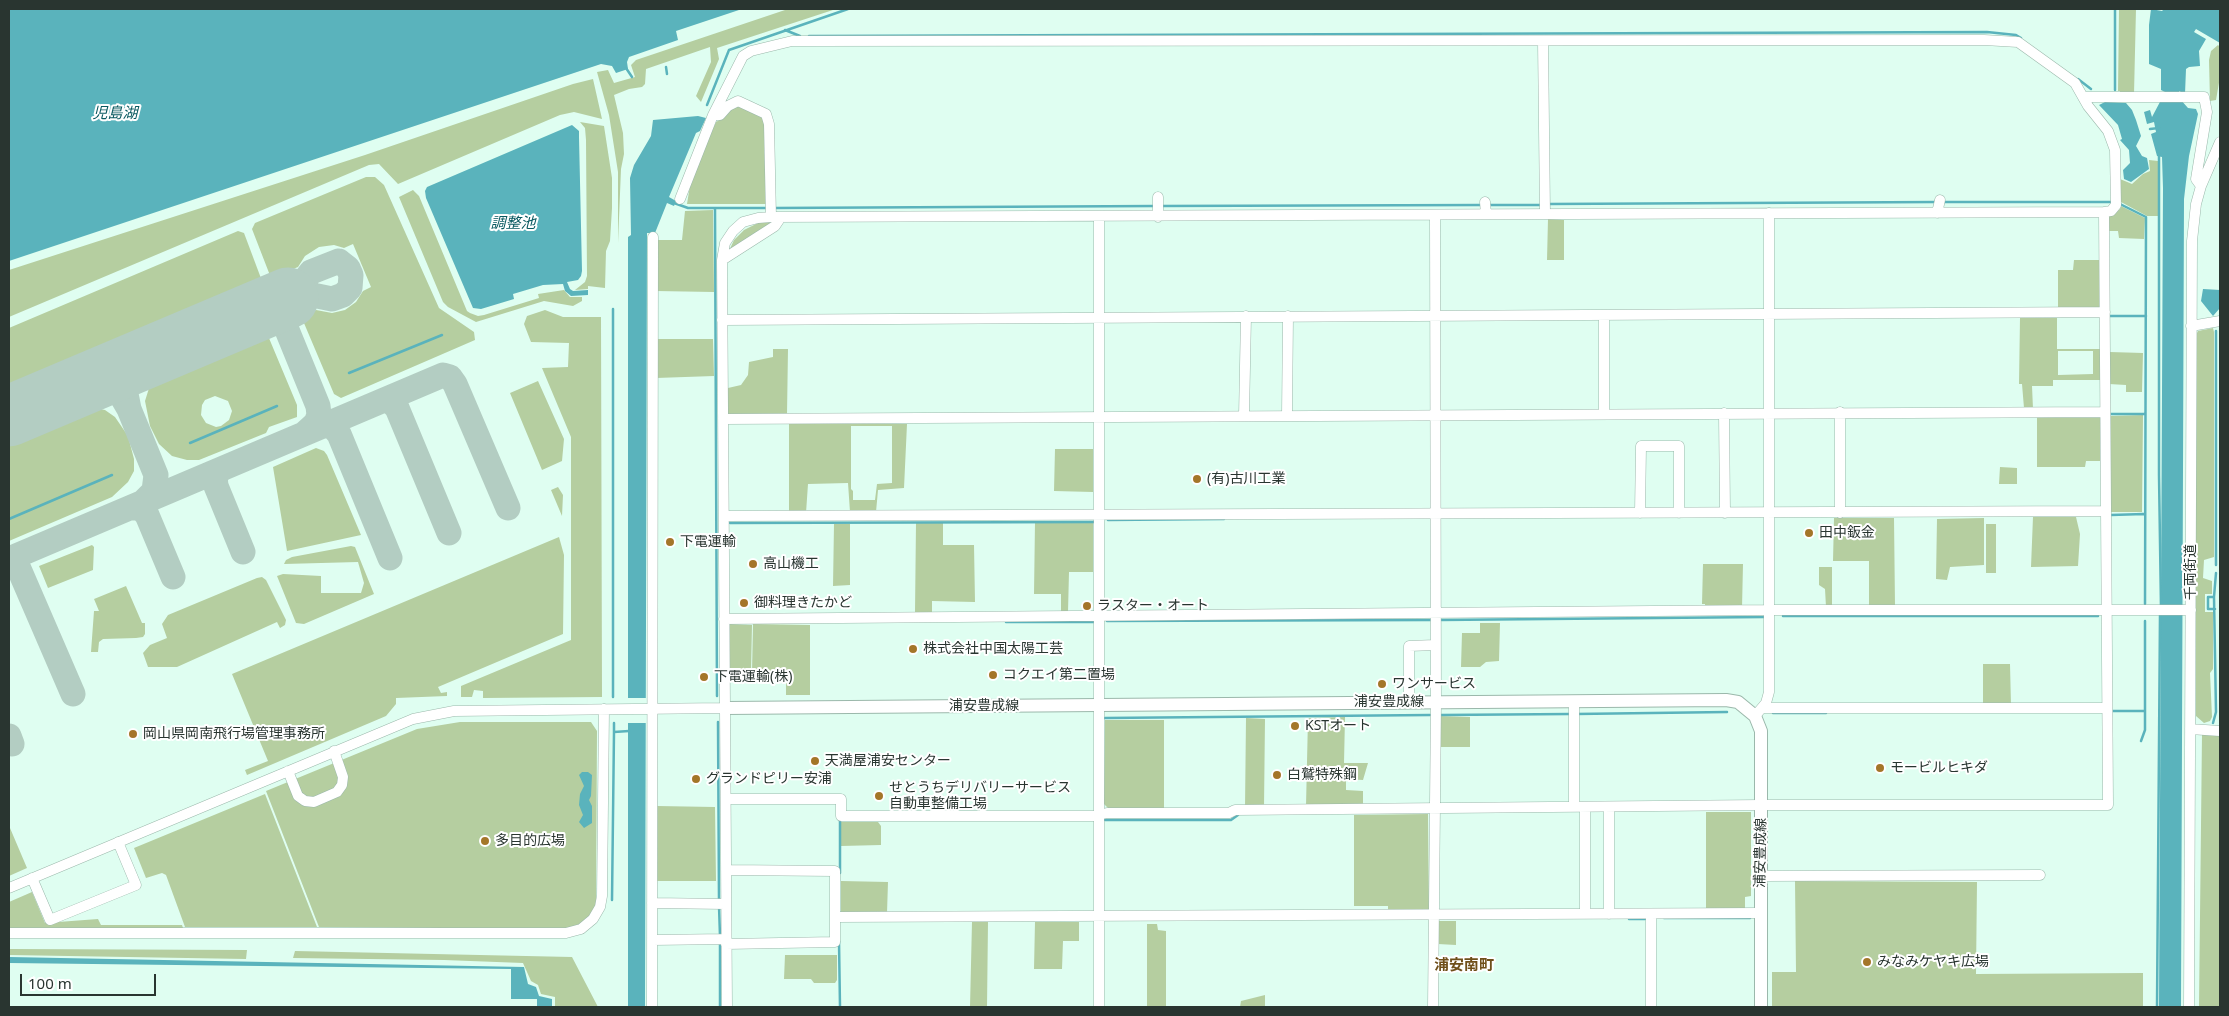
<!DOCTYPE html>
<meta charset="utf-8">
<style>
body{margin:0}
#map{position:relative;width:2229px;height:1016px;overflow:hidden;background:#dffef1;font-family:"Noto Sans",sans-serif}
canvas{display:block}
.frame{position:absolute;inset:0;border:10px solid #293530;pointer-events:none}
.scale{position:absolute;left:20px;top:974px;width:136px;height:22px;box-sizing:border-box;border:2px solid #293530;border-top:0;padding-left:6px;font-size:15px;line-height:18px;white-space:nowrap;color:#293530;-webkit-text-stroke:4px #fff;paint-order:stroke}
</style>
<div id="map">
<canvas width="2229" height="1016"></canvas>
<div class="frame"></div>
<div class="scale">100 m</div>
</div>
<script>
const g = document.querySelector('canvas').getContext('2d');
g.lineJoin = 'round';
function fill(path, color) {
  g.fillStyle = color;
  g.fill(path, 'evenodd');
}
function toPath(rows) {
  const path = new Path2D();
  for (const r of rows) {
    path.moveTo(r[0], r[1]);
    for (let i = 2; i < r.length; i += 2) path.lineTo(r[i], r[i + 1]);
  }
  return path;
}
function trace(path, color, width, dash) {
  g.strokeStyle = color;
  g.lineWidth = width;
  g.lineCap = dash ? 'butt' : 'round';
  g.setLineDash(dash || []);
  g.stroke(path);
}
function write(font, color, halo, rows, align = 'center') {
  g.font = font + ' "Noto Sans","Noto Sans JP",sans-serif';
  g.lineWidth = 4;
  g.setLineDash([]);
  g.textBaseline = 'middle';
  g.strokeStyle = halo;
  g.fillStyle = color;
  for (const [text, x, y, turn = 0] of rows) {
    g.save();
    g.translate(x, y);
    g.rotate((+turn || 0) * Math.PI / 180);
    g.textAlign = isNaN(turn) ? turn : align;
    if (halo) g.strokeText(text, 0, 0);
    g.fillText(text, 0, 0);
    g.restore();
  }
}
const green = toPath([
 [788,9,836,9,717,48,719,59,701,102,696,96,711,62,710,47,646,69,645,84,642,87,629,89,614,95,623,133,624,154,621,169,618,243,618,172,609,115,597,72,608,70,614,83,635,77,631,65,636,60],
 [2119,9,2136,9,2134,94,2120,94,2120,91,2118,91],
 [2218,45,2220,47,2220,77,2216,100,2210,101,2209,60,2211,51],
 [593,79,602,119,574,112,560,115,398,184,379,164,369,165,9,317,9,270,365,155,573,84],
 [738,105,764,119,766,204,687,204,692,173,716,122,723,118,732,106],
 [580,122,604,126,612,178,612,208,610,241,606,251,605,288,588,286,588,289,575,290,585,282,587,276,586,140,585,128],
 [2149,160,2158,161,2158,216,2147,216,2121,202,2120,179,2132,184,2143,174,2150,171],
 [366,177,375,177,384,185,439,308,474,332,475,340,341,398,334,394,301,316,316,310,332,313,345,310,356,302,363,291,371,287,353,244,344,248,334,245,319,247,305,256,298,267,271,278,252,229,255,223],
 [413,190,419,196,467,311,470,313,478,316,484,315,539,298,538,294,564,290,570,297,582,297,582,301,573,306,544,301,476,322,448,307,443,302,399,197],
 [2121,206,2145,218,2144,239,2119,238,2118,231,2108,231,2108,217,2120,209],
 [713,210,714,292,656,291,656,240,682,240,685,211],
 [1548,219,1564,220,1564,260,1547,260],
 [760,222,773,222,728,253,734,240,744,230],
 [238,231,244,233,262,281,9,390,9,328],
 [2074,260,2100,260,2100,309,2058,309,2058,270,2073,270],
 [545,310,563,317,601,317,602,697,483,698,483,691,474,690,472,697,461,697,461,686,571,640,571,437,542,368,568,367,569,343,531,342,524,324,527,316],
 [2020,318,2057,318,2057,349,2100,349,2100,380,2053,380,2053,386,2032,386,2033,409,2024,408,2022,384,2019,384],
 [2058,351,2093,351,2093,374,2058,375],
 [2213,328,2214,332,2214,557,2204,560,2203,578,2212,581,2212,594,2205,594,2205,612,2213,612,2213,669,2210,673,2212,717,2210,721,2204,723,2196,716,2196,335,2198,331],
 [266,331,297,405,297,417,269,427,266,433,199,460,187,460,172,456,159,444,150,426,145,401,150,385,162,375],
 [215,396,228,401,232,411,229,420,221,426,216,427,206,423,201,415,202,405,205,400],
 [656,339,713,339,714,376,656,378],
 [773,349,788,349,787,414,731,415,728,414,728,388,741,385,748,375,749,362,773,357],
 [2110,352,2143,353,2142,392,2126,392,2126,385,2109,384],
 [538,381,564,439,562,461,542,470,510,393],
 [95,408,105,410,115,417,128,436,134,459,134,471,128,482,112,497,9,541,9,441,84,409],
 [2143,415,2142,512,2109,512,2109,416],
 [2037,417,2100,417,2100,461,2086,461,2085,467,2037,467],
 [789,423,907,424,904,488,878,490,876,512,850,512,848,483,808,484,806,513,789,513],
 [851,426,892,426,892,483,877,484,875,500,853,500,853,491,851,489],
 [316,448,324,451,327,455,361,535,287,551,273,467],
 [1055,449,1093,449,1093,492,1054,491],
 [2000,467,2017,468,2017,484,1999,484],
 [558,487,563,495,562,516,551,490],
 [2033,517,2076,517,2080,534,2078,566,2031,567],
 [1834,518,1894,518,1895,606,1869,606,1869,561,1833,561],
 [1984,518,1984,565,1950,567,1947,580,1936,579,1937,519],
 [1035,522,1093,522,1093,572,1069,572,1068,612,1061,612,1061,594,1034,594],
 [916,523,943,523,943,545,974,545,975,602,932,601,932,613,915,612],
 [834,524,850,524,850,585,833,586],
 [1986,524,1996,524,1996,573,1986,573],
 [559,537,564,555,563,634,438,687,441,693,447,692,447,696,396,698,396,704,386,716,247,775,245,770,268,761,232,674],
 [92,545,94,547,93,570,48,588,39,566],
 [351,546,355,547,374,594,304,624,296,623,277,576,283,574,321,576,321,593,361,593,364,583,358,562,284,564,286,560,292,557],
 [1703,564,1743,564,1742,608,1705,608,1705,604,1702,604],
 [1819,567,1832,567,1832,607,1826,607,1825,589,1819,585],
 [262,577,266,580,286,620,285,625,280,628,277,622,177,667,148,667,143,653,150,645,167,638,162,624,168,615,257,578],
 [126,586,142,623,145,623,145,634,143,637,136,638,103,639,99,642,98,652,91,652,94,611,99,611,94,599],
 [1480,623,1500,623,1499,661,1486,662,1480,667,1461,667,1462,633,1480,633],
 [729,624,752,625,751,672,729,672],
 [753,624,810,625,810,695,786,695,786,673,752,672],
 [1983,664,2010,664,2011,706,1983,705],
 [1439,716,1470,717,1470,747,1438,747],
 [1345,717,1344,763,1368,763,1363,780,1346,779,1346,790,1363,791,1363,806,1306,806,1308,718],
 [1246,718,1265,719,1264,807,1245,808],
 [1105,720,1164,720,1164,808,1109,809,1104,804],
 [460,722,591,722,597,731,596,903,590,918,576,926,563,929,319,927,266,791,417,729],
 [2202,734,2220,734,2220,1007,2199,1007],
 [265,794,317,927,185,927,166,875,162,873,146,878,134,848],
 [657,806,715,807,716,881,657,881],
 [1706,812,1751,812,1751,896,1745,897,1745,910,1706,910],
 [1428,814,1429,912,1388,912,1388,906,1354,906,1354,815],
 [841,822,878,822,881,826,881,845,841,846],
 [10,828,27,868,9,876,9,829],
 [841,881,888,882,887,913,841,913],
 [1795,881,1977,882,1976,974,2143,973,2143,1007,1772,1007,1772,972,1796,972],
 [32,892,45,923,98,919,101,925,182,925,183,928,9,928,9,902],
 [1438,921,1456,921,1456,945,1438,944],
 [972,922,988,922,987,1007,970,1007],
 [1035,922,1079,922,1079,941,1063,941,1062,969,1034,969],
 [1147,924,1157,924,1158,930,1166,931,1166,1007,1147,1007],
 [9,949,13,949,247,950,246,959,9,955],
 [295,951,572,957,598,1007,555,1007,555,997,541,994,538,985,531,981,523,963,444,960,293,958],
 [785,955,837,955,837,980,835,983,814,983,811,979,784,979],
 [1265,995,1265,1007,1240,1007,1241,1001]
]);
const water = toPath([
 [9,9,742,9,676,31,678,40,629,57,627,62,628,69,616,73,612,66,601,64,9,261],
 [2151,9,2162,11,2164,9,2220,9,2220,43,2196,29,2194,32,2206,39,2199,51,2200,66,2189,67,2186,69,2185,94,2179,91,2180,99,2188,108,2196,109,2198,114,2189,156,2184,199,2181,1007,2159,1007,2163,188,2162,157,2157,156,2151,134,2156,132,2154,122,2147,124,2144,112,2150,110,2152,117,2161,100,2165,99,2165,92,2161,90,2161,69,2149,64,2149,25],
 [2105,102,2126,103,2132,110,2136,120,2141,136,2136,146,2142,156,2147,158,2149,169,2131,182,2124,179,2123,170,2130,163,2129,150,2120,140,2122,139,2118,125,2099,105],
 [698,116,706,118,700,131,696,133,669,197,676,201,674,206,667,203,655,233,647,233,645,1007,628,1007,628,237,631,235,630,178,634,165,651,136,653,120],
 [572,125,579,131,579,137,582,271,581,276,578,280,567,282,570,289,573,291,588,290,588,295,571,296,565,291,563,284,543,285,513,294,514,299,481,309,473,308,426,198,425,191,427,187],
 [2203,289,2220,290,2220,308,2213,316,2201,301],
 [582,772,588,772,592,775,591,796,589,800,592,806,592,823,584,828,579,822,583,815,579,805,580,794,584,786,579,775],
 [9,957,524,967,528,984,536,987,539,996,552,999,552,1007,537,1007,537,999,511,999,511,969,9,963]
]);
const pier = toPath([
 [624,698,647,698,647,723,624,723]
]);
const stream = toPath([
 [785,30,800,36],
 [809,36,1987,32,2016,35,2021,38],
 [666,67,667,74],
 [626,68,632,77],
 [2078,79,2091,89],
 [2115,90,2115,9],
 [707,105,729,50,848,9],
 [2150,129,2159,128],
 [2159,154,2159,475,2161,608],
 [1943,202,2112,202],
 [674,203,688,208,767,208],
 [2118,203,2146,217,2145,604],
 [1548,204,1937,202],
 [1488,205,1542,205],
 [1160,206,1482,205],
 [715,208,717,696],
 [773,208,1155,206],
 [613,309,613,697],
 [2109,316,2146,316],
 [2216,331,2216,565],
 [349,373,442,335],
 [2110,414,2144,414],
 [190,443,277,406],
 [2111,515,2144,514],
 [9,519,112,475],
 [1108,520,1224,519],
 [730,523,1095,522],
 [2214,597,2208,597,2208,609,2215,609],
 [1783,616,2098,616],
 [1440,620,1765,617],
 [1107,621,1431,620],
 [1006,622,1095,622],
 [2113,711,2145,711],
 [1773,713,1826,713],
 [1576,714,1727,712],
 [1441,715,1570,714],
 [1105,718,1430,715],
 [718,722,719,901],
 [614,723,614,732],
 [2213,723,2216,712,2214,597,2216,573],
 [2141,741,2145,730,2145,621],
 [840,820,840,873],
 [1105,820,1231,820,1238,815],
 [612,900,614,732,629,731],
 [719,906,720,936],
 [1664,918,1750,918],
 [1629,919,1645,919],
 [720,941,720,1007],
 [839,941,840,1007],
 [2157,1007,2160,614]
]);
const taxiway = toPath([
 [339,261,348,268,351,275,350,288,343,295,332,299,303,293,288,298,297,290,311,272,339,261],
 [276,303,318,406,319,415,316,423,305,433],
 [81,386,94,384,112,389,122,397,129,409,156,475,154,491,142,503],
 [382,401,390,401,397,408,449,533],
 [129,409,126,394,128,381,137,367,152,355],
 [323,426,332,426,339,434,390,558],
 [220,470,215,477,216,486,243,552],
 [131,508,141,508,147,515,173,577],
 [9,559,443,375,450,377,455,384,508,508],
 [9,561,14,563,19,569,73,694],
 [9,736,12,744]
]);
const runway = toPath([
 [9,416,288,298]
]);
const minor = toPath([
 [1543,41,1545,214],
 [2084,97,2204,97,2207,112,2196,179,2201,186],
 [713,115,720,115,728,106,738,101,766,114,769,124,771,217],
 [680,199,713,115,743,56,751,51,792,41,1984,40,2018,42,2075,83,2088,106,2108,131,2115,150,2116,205,2111,211,2104,212,771,217,758,218,743,222,733,231,725,243,722,260,727,1007],
 [1485,202,1486,214],
 [1937,213,1940,200],
 [1158,217,1158,197],
 [722,260,775,226,781,217],
 [1604,315,1604,414],
 [722,320,2105,312],
 [2191,326,2220,321],
 [1840,412,1840,513],
 [1724,413,1725,513],
 [1244,416,1246,316],
 [1287,416,1288,316],
 [723,419,2105,412],
 [1640,513,1641,446,1679,446,1679,513],
 [724,516,2105,511],
 [724,619,1769,610,2191,610],
 [1409,702,1409,646,1435,645],
 [1763,708,2106,708],
 [1755,716,1766,703,1769,692,1769,213],
 [2190,729,2220,731],
 [288,771,298,796,305,801,314,802,337,792,342,785,343,777,334,751],
 [727,799,841,799,841,816,1094,816,1107,813,1229,813,1235,810,1761,805,2108,805,2104,212],
 [1574,807,1574,701],
 [1585,807,1585,914],
 [1609,807,1609,914],
 [726,870,835,871,835,917],
 [1761,876,2040,875],
 [32,878,50,920,136,885,118,842],
 [9,888,413,719,454,711,725,708],
 [652,903,726,904],
 [9,933,566,933,581,929,593,919,600,907,602,896,604,709],
 [652,940,726,939],
 [726,944,835,942,835,917,1761,913],
 [652,1007,653,237],
 [1099,1007,1099,217],
 [1433,1007,1436,702,1435,215],
 [1651,1007,1651,914],
 [2189,1007,2192,241,2196,204,2201,186,2220,142]
]);
const major = toPath([
 [725,708,1726,700,1738,702,1755,716,1761,731,1761,1007]
]);
const markers = [
 [1197,479,5,"#a47629"],
 [1809,533,5,"#a47629"],
 [670,542,5,"#a47629"],
 [753,564,5,"#a47629"],
 [744,603,5,"#a47629"],
 [1087,606,5,"#a47629"],
 [913,649,5,"#a47629"],
 [993,675,5,"#a47629"],
 [704,677,5,"#a47629"],
 [1382,684,5,"#a47629"],
 [1295,726,5,"#a47629"],
 [133,734,5,"#a47629"],
 [815,761,5,"#a47629"],
 [1880,768,5,"#a47629"],
 [1277,775,5,"#a47629"],
 [696,779,5,"#a47629"],
 [879,796,5,"#a47629"],
 [485,841,5,"#a47629"],
 [1867,962,5,"#a47629"]
];
const poiNames = [
 ["(有)古川工業",1207,479],
 ["田中鈑金",1819,533],
 ["下電運輸",680,542],
 ["高山機工",763,564],
 ["御料理きたかど",754,603],
 ["ラスター・オート",1097,606],
 ["株式会社中国太陽工芸",923,649],
 ["コクエイ第二置場",1003,675],
 ["下電運輸(株)",714,677],
 ["ワンサービス",1392,684],
 ["KSTオート",1305,726],
 ["岡山県岡南飛行場管理事務所",143,734],
 ["天満屋浦安センター",825,761],
 ["モービルヒキダ",1890,768],
 ["白鷲特殊鋼",1287,775],
 ["グランドピリー安浦",706,779],
 ["せとうちデリバリーサービス",889,788],
 ["自動車整備工場",889,804],
 ["多目的広場",495,841],
 ["みなみケヤキ広場",1877,962]
];
const streetNames = [
 ["千両街道",2191,572,-90],
 ["浦安豊成線",1389,702],
 ["浦安豊成線",984,706],
 ["浦安豊成線",1761,853,-89]
];
const waterNames = [
 ["児島湖",115,114],
 ["調整池",513,224]
];
const neighbourhoodNames = [
 ["浦安南町",1464,966]
];
fill(green, '#b5cea0');
fill(water, '#5ab3bc');
fill(pier, '#dffef1');
trace(stream, '#5ab3bc', 2.5);
trace(taxiway, '#b3cdc2', 25);
trace(runway, '#b3cdc2', 61);
trace(minor, '#9bb8ab', 11);
trace(major, '#9bb8ab', 14);
trace(minor, '#fff', 10);
trace(major, '#fff', 12);
for (const [x, y, r, color] of markers) {
  const dot = new Path2D();
  dot.arc(x, y, r, 0, 2 * Math.PI);
  g.fillStyle = color;
  g.fill(dot);
  trace(dot, '#fff', 2);
}
write('14px', '#293530', '#fff', poiNames, 'left');
write('14px', '#293530', '#fff', streetNames);
write('italic 15px', '#095960', '#fff', waterNames);
write('bold 15px', '#6f4f1a', '#fff', neighbourhoodNames);
</script>
